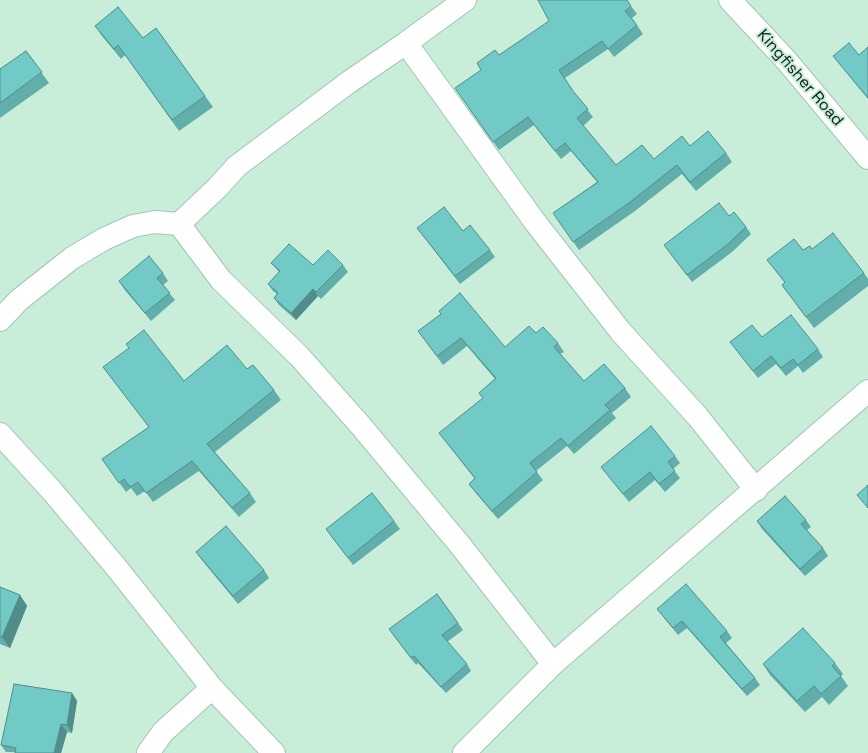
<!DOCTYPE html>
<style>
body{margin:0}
canvas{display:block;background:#c8eeda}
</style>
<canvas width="868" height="753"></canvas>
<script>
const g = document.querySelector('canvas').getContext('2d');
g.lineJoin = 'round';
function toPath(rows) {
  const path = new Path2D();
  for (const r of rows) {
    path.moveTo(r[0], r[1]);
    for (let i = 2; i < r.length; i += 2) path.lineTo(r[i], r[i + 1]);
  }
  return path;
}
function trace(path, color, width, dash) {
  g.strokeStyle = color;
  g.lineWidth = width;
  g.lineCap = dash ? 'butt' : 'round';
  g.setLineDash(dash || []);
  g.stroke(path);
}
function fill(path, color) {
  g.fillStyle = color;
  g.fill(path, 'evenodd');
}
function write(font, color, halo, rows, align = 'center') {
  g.font = font + ' "Space Grotesk",sans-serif';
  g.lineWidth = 4;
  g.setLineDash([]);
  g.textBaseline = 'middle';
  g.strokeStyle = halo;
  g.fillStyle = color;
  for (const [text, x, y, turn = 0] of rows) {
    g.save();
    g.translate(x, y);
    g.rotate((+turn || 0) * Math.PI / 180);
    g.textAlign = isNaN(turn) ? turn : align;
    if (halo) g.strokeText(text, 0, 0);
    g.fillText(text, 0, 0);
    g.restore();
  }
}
const minor = toPath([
 [465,0,406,43,349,82,237,166,217,188,179,224,221,280,299,356,361,426,460,545,553,664],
 [730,0,786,60,868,158],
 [406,43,535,222,621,332,698,417,756,490],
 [0,320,19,300,72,258,104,239,133,226,155,222,179,224],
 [0,434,52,491,116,567,212,688,274,753],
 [148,753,163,732,212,688],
 [464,753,553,664,868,391]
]);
const wall = toPath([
 [631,6,637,14,632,18,643,34,614,57,608,49,565,78,575,94,593,117,583,126,616,165,654,159,690,146,726,153,732,162,696,191,682,174,635,211,579,250,553,213,597,182,571,151,561,159,534,125,499,150,455,88,481,70],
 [95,26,143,38,156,28,213,107,179,131,125,55,121,59,102,36],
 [868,47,868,99,833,56,859,55],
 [26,51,49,83,0,118,0,69],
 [729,216,746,227,751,234,732,252,692,282,669,252],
 [417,228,463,231,490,250,495,257,460,284],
 [812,249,864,273,868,279,868,286,814,328,782,285,785,283,767,260,803,250],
 [271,263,313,265,343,265,348,272,321,299,318,296,296,320,279,305,274,298,277,294,273,291,268,284,279,272],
 [163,273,168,281,163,285,175,300,151,321,124,289,119,281],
 [441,314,505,347,536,333,558,343,564,352,560,354,584,381,625,388,631,397,612,413,616,418,574,454,567,446,536,471,543,480,498,519,475,492,469,484,475,479,439,433,483,398,479,393,495,379,467,346,443,365,418,331],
 [762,337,818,349,823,357,803,373,798,366,786,376,776,364,758,378,730,342],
 [103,367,184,381,247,369,274,390,281,400,215,452,250,493,256,502,239,517,199,471,153,502,145,491,137,496,131,488,126,492,102,459,149,427],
 [675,456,680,463,673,469,680,478,665,492,655,480,629,502,601,467],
 [806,520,811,527,807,530,823,548,828,556,805,576,762,529,757,521],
 [394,521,400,529,353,565,326,529],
 [196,552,264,570,269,578,238,604,201,559],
 [0,587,20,595,27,606,10,648,0,644],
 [657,609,727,631,732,638,726,643,755,678,760,685,747,696,687,628,678,635],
 [458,623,463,630,447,642,467,664,471,671,446,693,418,663,416,665,394,636],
 [835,663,843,674,841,676,848,686,829,705,822,697,805,712,770,675,763,664],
 [72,693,77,701,72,733,67,732,61,753,6,752,1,745]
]);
const shadedWall = toPath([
 [313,289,318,296,296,320,291,313],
 [20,595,27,606,10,648,2,637],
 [72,693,77,701,72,733,67,725],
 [61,724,67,732,61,753,54,753]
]);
const building = toPath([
 [538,0,627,0,631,6,625,11,637,25,608,49,602,41,559,70,573,91,588,109,577,118,616,165,642,145,654,159,682,136,690,146,708,131,726,153,690,182,677,165,629,203,573,242,553,213,598,182,565,143,555,151,528,117,493,142,455,88,481,70,477,63,495,50,499,55,549,21,538,0],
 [118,7,143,38,156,28,205,96,172,120,118,45,114,49,95,26,118,7],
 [849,43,859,55,868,47,868,98,833,56,849,43],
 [26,51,42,72,0,103,0,69,26,51],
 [719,203,729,216,734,212,746,227,727,245,687,275,664,245,719,203],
 [444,207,463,231,470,225,490,250,455,276,417,228,444,207],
 [833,233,864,273,806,317,782,285,785,282,767,260,794,239,803,250,810,246,812,249,833,233],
 [289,244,313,265,328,250,343,265,316,292,313,289,291,313,274,298,278,293,268,284,280,271,271,263,289,244],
 [149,256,163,273,157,278,170,293,145,313,119,281,149,256],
 [460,293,505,347,529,326,536,333,543,327,558,343,554,347,584,381,604,364,625,388,605,405,610,410,568,446,561,438,530,463,537,472,492,511,469,484,475,478,439,433,483,398,479,393,496,378,461,338,437,356,418,331,441,314,439,311,460,293],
 [791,315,818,349,798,365,793,359,781,368,771,356,753,371,730,342,752,325,762,337,791,315],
 [144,330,184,381,227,345,247,369,253,365,274,390,207,444,250,493,232,508,192,461,146,493,138,482,130,487,124,479,119,483,102,459,149,427,103,367,129,348,126,344,144,330],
 [651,426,675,456,668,462,675,471,659,484,650,472,623,494,601,467,651,426],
 [868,485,868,508,857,495,868,485],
 [372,493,394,521,348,558,326,529,372,493],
 [785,496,806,520,801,524,823,548,800,569,757,521,785,496],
 [226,526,264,570,233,596,196,552,226,526],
 [686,584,727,631,720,637,755,678,742,689,682,621,673,628,657,609,686,584],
 [0,587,20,595,2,637,0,637,0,587],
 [437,594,458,623,442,635,467,664,441,687,414,656,411,658,389,629,437,594],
 [803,628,835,663,832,666,841,676,821,694,814,686,797,701,763,664,803,628],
 [14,684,72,693,67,725,61,724,54,753,15,753,16,748,1,745,14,684]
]);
const streetNames = [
 ["Kingfisher Road",800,78,49]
];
trace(minor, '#a1c6b2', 24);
trace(minor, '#fff', 22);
fill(wall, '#62aeaa');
fill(shadedWall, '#508d8b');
fill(building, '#72cac6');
trace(building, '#508d8b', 1);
write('16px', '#101e17', '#c8eeda', streetNames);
</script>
